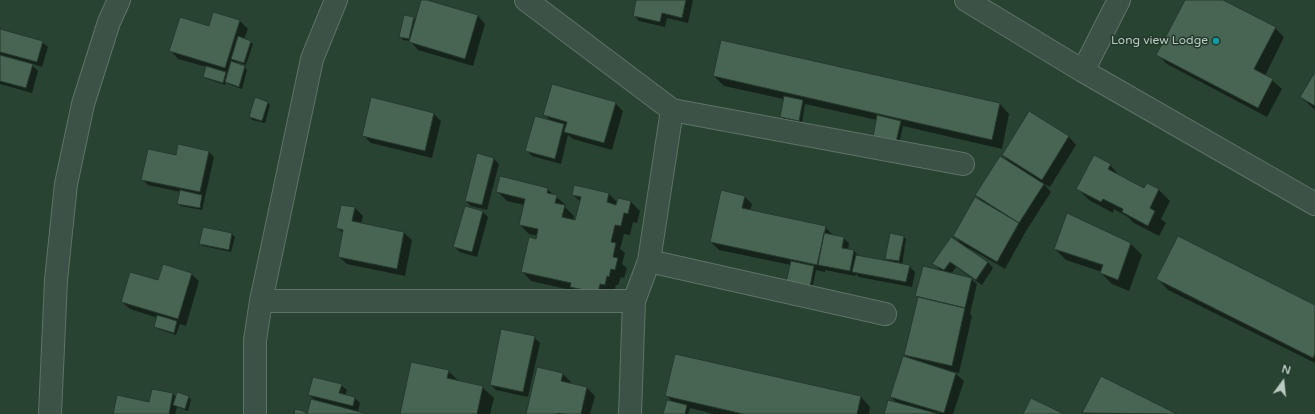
<!DOCTYPE html>
<style>
body{margin:0}
#map{position:relative;width:1315px;height:414px;overflow:hidden;background:#294333;font-family:"Varela Round",sans-serif}
canvas{display:block}
.north{position:absolute;left:1263px;top:362px;width:40px;height:40px;-webkit-text-stroke:3px #22382b;paint-order:stroke;rotate:15deg;font-size:11px;font-weight:700;line-height:16px;text-align:center;color:#baccc2}
.north::after{content:'';display:block;margin:auto;width:14px;height:18px;background:#baccc2;clip-path:polygon(50% 0,100% 100%,50% 72%,0 100%)}
</style>
<div id="map">
<canvas width="1315" height="414"></canvas>
<div class="north">N</div>
</div>
<script>
const g = document.querySelector('canvas').getContext('2d');
g.lineJoin = 'round';
function fill(path, color) {
  g.fillStyle = color;
  g.fill(path, 'evenodd');
}
function toPath(rows) {
  const path = new Path2D();
  for (const r of rows) {
    path.moveTo(r[0], r[1]);
    for (let i = 2; i < r.length; i += 2) path.lineTo(r[i], r[i + 1]);
  }
  return path;
}
function trace(path, color, width, dash) {
  g.strokeStyle = color;
  g.lineWidth = width;
  g.lineCap = dash ? 'butt' : 'round';
  g.setLineDash(dash || []);
  g.stroke(path);
}
function write(font, color, halo, rows, align = 'center') {
  g.font = font + ' "Varela Round",sans-serif';
  g.lineWidth = 3;
  g.setLineDash([]);
  g.textBaseline = 'middle';
  g.strokeStyle = halo;
  g.fillStyle = color;
  for (const [text, x, y, turn = 0] of rows) {
    g.save();
    g.translate(x, y);
    g.rotate((+turn || 0) * Math.PI / 180);
    g.textAlign = isNaN(turn) ? turn : align;
    if (halo) g.strokeText(text, 0, 0);
    g.fillText(text, 0, 0);
    g.restore();
  }
}
const shadow = toPath([
 [422,0,478,16,485,24,473,66,418,50,410,41,403,40,401,37,413,17,416,21],
 [637,0,693,0,688,23,667,18,665,27,639,21,634,15],
 [1186,0,1220,0,1275,28,1284,37,1265,76,1272,80,1282,89,1267,117,1167,64,1158,55],
 [214,13,240,21,248,29,244,39,250,41,253,44,246,65,237,62,237,64,245,67,247,70,242,89,228,84,226,82,225,85,207,79,204,77,207,67,178,59,171,51,210,28],
 [0,30,42,42,48,47,42,67,30,63,38,71,32,93,0,84],
 [722,41,1000,104,1009,114,1002,149,903,126,899,144,877,120,805,104,802,123,784,119,781,116,784,99,724,86,714,76],
 [1315,74,1315,110,1301,97],
 [268,103,270,105,265,123,252,120,250,117],
 [615,103,623,111,612,150,573,139,568,135,561,164,532,156,526,150,551,121,544,114],
 [1029,113,1069,137,1076,145,1050,187,1044,184,1051,192,1026,231,1005,269,969,248,968,250,988,262,993,268,982,285,956,267,951,274,971,279,977,284,970,314,972,316,959,373,954,372,964,381,953,414,885,414,898,404,891,397,910,359,905,355,919,297,917,295,941,271,934,264,962,245,954,236,984,203,976,195,1009,162,1003,155],
 [434,114,441,121,432,158,371,143,363,135],
 [209,152,214,157,202,210,181,206,178,203,181,192,148,185,142,179,177,156],
 [493,158,499,164,487,210,471,206,466,201],
 [1110,165,1121,177,1145,189,1159,190,1170,201,1161,219,1166,223,1159,236,1134,223,1128,217,1114,209,1113,213,1089,200,1078,189],
 [547,189,566,205,565,207,574,216,573,220,576,221,581,202,573,195,609,194,618,203,631,202,640,211,637,223,633,222,630,235,624,234,620,249,625,253,622,264,627,268,624,278,621,277,618,285,616,285,614,294,575,291,531,281,522,271,538,236,529,234,520,225,524,205,507,201,497,191],
 [744,196,752,204,750,211,825,227,833,235,843,238,849,243,848,250,854,251,859,256,891,262,886,258,904,237,906,239,902,265,909,266,915,272,912,287,859,277,856,274,855,276,825,270,825,272,816,270,812,289,791,265,719,250,711,242],
 [342,206,355,208,363,216,361,224,404,233,412,240,405,276,347,264,339,257,344,234,338,228],
 [483,212,488,217,477,257,460,252,454,247],
 [204,228,232,234,235,237,231,252,203,246,200,244],
 [1131,244,1142,255,1129,291,1112,284,1101,273,1102,272,1066,260,1055,249],
 [191,274,199,281,186,326,180,324,176,335,158,329,155,326,158,318,130,309,122,302,159,281],
 [1157,278,1315,306,1315,363,1168,290],
 [534,337,540,343,528,397,496,390,491,385],
 [538,368,563,374,571,382,570,384,587,388,595,396,590,414,527,414],
 [448,371,460,382,482,387,494,398,490,414,401,414],
 [1101,377,1175,414,1084,414,1083,413],
 [341,385,347,390,345,396,355,398,360,403,358,412,365,414,308,414,315,400,309,395],
 [173,394,176,398,189,397,191,400,188,411,177,407,175,414,114,414],
 [667,396,861,397,870,407,869,414,714,414,690,408,688,414,664,414,673,403]
]);
const building = toPath([
 [421,0,427,0,478,15,465,59,409,42,421,0],
 [636,0,686,0,682,18,662,13,660,22,633,16,636,0],
 [1185,0,1223,0,1276,27,1254,69,1273,79,1258,108,1156,55,1185,0],
 [213,12,240,20,225,68,169,51,180,17,209,26,213,12],
 [404,15,414,17,409,39,399,37,404,15],
 [0,29,43,41,37,62,0,52,0,29],
 [238,36,251,41,244,63,231,59,238,36],
 [721,40,1000,103,992,140,713,76,721,40],
 [0,55,33,64,26,88,0,81,0,55],
 [231,61,245,66,239,87,225,82,231,61],
 [206,66,226,72,223,83,203,77,206,66],
 [1315,72,1315,106,1300,97,1315,72],
 [552,84,616,102,604,143,564,132,567,122,543,115,552,84],
 [784,96,803,100,799,121,780,117,784,96],
 [255,97,268,102,262,121,249,117,255,97],
 [371,97,434,113,425,151,362,136,371,97],
 [1029,111,1069,136,1042,180,1002,155,1029,111],
 [877,115,901,121,896,142,873,137,877,115],
 [535,116,564,124,555,159,525,151,535,116],
 [178,144,209,151,200,192,141,180,148,149,176,155,178,144],
 [477,153,494,158,482,205,465,201,477,153],
 [1094,155,1111,164,1108,169,1144,188,1147,183,1159,189,1150,208,1155,211,1148,226,1122,212,1123,209,1103,199,1101,202,1076,189,1094,155],
 [1000,156,1044,184,1019,223,975,195,1000,156],
 [500,176,548,188,547,193,557,195,555,203,565,205,562,217,575,220,581,197,572,195,574,185,609,193,607,202,616,205,618,198,631,201,628,214,624,213,621,226,615,225,611,242,616,243,613,257,618,258,615,270,611,269,609,277,607,276,605,285,600,284,598,293,570,287,571,283,521,272,529,237,536,239,538,229,519,225,525,199,496,192,500,176],
 [180,190,202,195,200,208,177,204,180,190],
 [721,190,745,196,742,208,826,226,817,265,710,242,721,190],
 [975,197,1019,223,997,262,953,236,975,197],
 [341,205,355,207,352,221,404,232,397,269,338,257,343,230,336,228,341,205],
 [465,206,483,211,472,252,453,247,465,206],
 [1067,213,1131,243,1118,280,1100,273,1103,265,1054,249,1067,213],
 [203,227,232,233,229,250,199,244,203,227],
 [824,233,844,237,842,248,854,250,850,271,818,265,824,233],
 [890,233,904,236,899,261,885,259,890,233],
 [1178,236,1315,305,1315,354,1313,358,1156,279,1178,236],
 [951,237,988,262,976,280,950,262,944,270,932,264,951,237],
 [856,255,910,265,906,282,852,272,856,255],
 [791,261,814,266,810,287,786,282,791,261],
 [163,264,192,273,178,319,121,302,130,272,158,280,163,264],
 [923,266,972,278,965,308,915,296,923,266],
 [918,297,965,308,952,366,904,355,918,297],
 [157,315,177,321,174,333,154,327,157,315],
 [501,329,535,336,523,392,490,385,501,329],
 [675,354,861,396,857,414,743,414,665,396,675,354],
 [903,356,956,373,944,413,890,397,903,356],
 [411,362,449,370,447,378,483,386,477,414,400,414,411,362],
 [537,367,563,373,561,381,587,387,581,414,563,414,558,413,557,414,526,414,537,367],
 [1101,376,1177,414,1082,413,1101,376],
 [313,377,342,384,339,393,355,397,353,406,308,395,313,377],
 [152,389,173,393,169,414,113,414,117,395,149,402,152,389],
 [177,392,189,396,185,409,173,405,177,392],
 [1031,398,1064,414,1023,414,1031,398],
 [311,399,368,414,307,414,311,399],
 [667,400,687,405,685,414,663,414,667,400],
 [888,400,939,414,884,414,888,400],
 [295,409,306,412,305,414,294,414,295,409]
]);
const minor = toPath([
 [526,0,672,110,649,261,634,301,630,414],
 [966,0,1083,71,1315,204],
 [1083,71,1119,0],
 [672,110,963,164],
 [649,261,885,314],
 [261,301,634,301],
 [50,414,56,280,66,184,83,104,109,22,119,0],
 [255,414,255,340,261,301,312,59,336,0]
]);
const markers = [
 [1216,41,4,"#0f9aa8"]
];
const poiNames = [
 ["Long view Lodge",1208,41]
];
fill(shadow, '#0007');
fill(building, '#486453');
trace(building, '#243a2d', 1);
trace(minor, '#5e7367', 24);
trace(minor, '#3d5246', 22);
for (const [x, y, r, color] of markers) {
  const dot = new Path2D();
  dot.arc(x, y, r, 0, 2 * Math.PI);
  g.fillStyle = color;
  g.fill(dot);
  trace(dot, '#22382b', 1.5);
}
write('12px', '#baccc2', '#22382b', poiNames, 'right');
</script>
